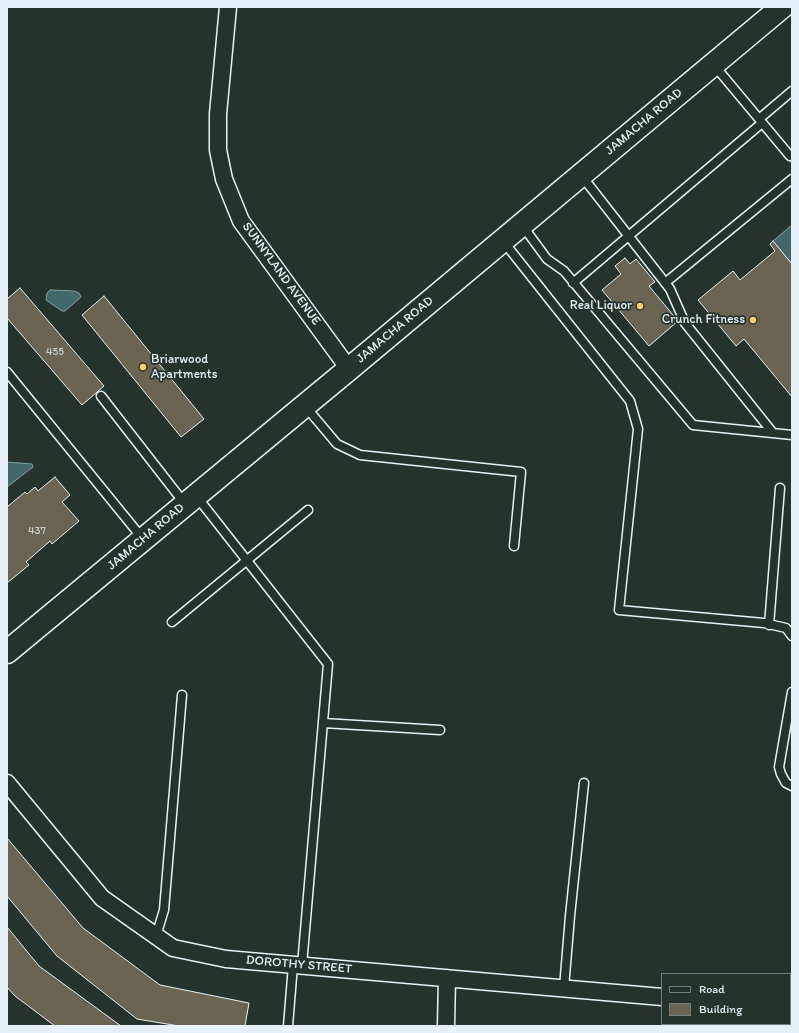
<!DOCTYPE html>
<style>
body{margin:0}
#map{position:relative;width:799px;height:1033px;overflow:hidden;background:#26332d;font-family:Itim,sans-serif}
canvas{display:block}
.frame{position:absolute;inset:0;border:8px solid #e8f1f8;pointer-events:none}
.legend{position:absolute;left:661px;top:973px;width:130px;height:52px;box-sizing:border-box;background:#26332d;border:1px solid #747f7e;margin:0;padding:5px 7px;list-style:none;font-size:12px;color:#e8f1f8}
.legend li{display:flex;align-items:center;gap:8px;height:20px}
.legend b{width:20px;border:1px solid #747f7e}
</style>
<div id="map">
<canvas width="799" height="1033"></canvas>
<div class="frame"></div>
<ul class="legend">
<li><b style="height:5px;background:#26332d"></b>Road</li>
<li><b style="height:11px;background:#696552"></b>Building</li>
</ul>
</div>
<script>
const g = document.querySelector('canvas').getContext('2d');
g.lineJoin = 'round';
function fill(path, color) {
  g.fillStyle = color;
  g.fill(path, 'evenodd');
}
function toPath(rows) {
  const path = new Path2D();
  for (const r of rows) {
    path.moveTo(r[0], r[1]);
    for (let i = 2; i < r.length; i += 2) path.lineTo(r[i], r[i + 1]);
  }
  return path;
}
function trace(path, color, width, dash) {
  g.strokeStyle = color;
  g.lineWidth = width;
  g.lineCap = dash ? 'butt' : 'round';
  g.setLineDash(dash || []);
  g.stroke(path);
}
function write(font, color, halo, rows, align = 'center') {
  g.font = font + ' Itim,sans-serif';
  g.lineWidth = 3.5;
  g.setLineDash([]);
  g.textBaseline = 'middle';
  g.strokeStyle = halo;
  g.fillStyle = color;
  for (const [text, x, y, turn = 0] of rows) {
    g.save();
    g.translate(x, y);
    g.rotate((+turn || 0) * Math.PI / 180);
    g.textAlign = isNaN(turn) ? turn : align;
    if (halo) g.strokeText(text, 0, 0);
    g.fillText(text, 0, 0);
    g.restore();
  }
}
const water = toPath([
 [792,225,792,264,773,241,792,225],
 [50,290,74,291,79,293,81,297,65,311,62,311,46,300,47,293,50,290],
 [7,462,32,464,33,467,7,487,7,462]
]);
const building = toPath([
 [773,241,792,264,792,397,744,339,736,346,698,300,733,271,740,280,775,251,770,244,773,241],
 [625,258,630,264,636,259,655,282,649,286,678,321,649,346,602,290,621,274,615,266,625,258],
 [20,288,104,386,82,405,7,318,7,299,20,288],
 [104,296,204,419,181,437,82,315,104,296],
 [55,477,70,495,62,502,79,521,52,544,50,541,26,562,29,565,7,583,7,507,25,492,27,494,35,487,38,491,55,477],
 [7,838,83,928,160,985,249,1003,245,1026,179,1026,137,1019,57,956,7,896,7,838],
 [7,927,39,966,121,1026,55,1026,15,996,7,987,7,927]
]);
const lane = toPath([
 [714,65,790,156,792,155],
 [759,119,792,91],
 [581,175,670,289,685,323,773,433],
 [522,225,547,259,564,271,693,425,792,435],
 [503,241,630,401,638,429,619,610,764,623,786,628,792,636],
 [573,283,762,123],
 [665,283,792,179],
 [7,372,143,539],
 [101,396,185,504],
 [305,406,337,444,360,455,521,472,514,546],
 [197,497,328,664,302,965],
 [172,622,308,510],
 [769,625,780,488],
 [792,692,779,767,781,774,786,783,792,786],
 [323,723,440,730],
 [156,936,164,910,182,695],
 [564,988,570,916,584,783],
 [288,1026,293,965]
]);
const street = toPath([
 [228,7,218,114,218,150,224,179,241,221,349,369],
 [7,783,102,898,173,948,226,959,662,997],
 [790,1011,792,1011],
 [446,1026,447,978]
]);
const primary = toPath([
 [7,652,349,369,782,7]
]);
const markers = [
 [640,306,4,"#ffd166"],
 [753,320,4,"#ffd166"],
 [143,367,4,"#ffd166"]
];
const numberNames = [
 ["455",55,352],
 ["437",37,531]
];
const streetNames = [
 ["JAMACHA ROAD",644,122,-40],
 ["SUNNYLAND AVENUE",281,274,54],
 ["JAMACHA ROAD",395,330,-40],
 ["JAMACHA ROAD",146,537,-40],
 ["DOROTHY STREET",299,965,5]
];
const poiNames = [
 ["Real Liquor",632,306],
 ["Crunch Fitness",745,320],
 ["Briarwood",151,360,"left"],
 ["Apartments",151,375,"left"]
];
fill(water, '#436868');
trace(water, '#859fa2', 1);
fill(building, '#696552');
trace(building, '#e8f1f8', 1);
trace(lane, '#e8f1f8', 11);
trace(street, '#e8f1f8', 19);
trace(primary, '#e8f1f8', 25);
trace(lane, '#26332d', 8);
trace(street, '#26332d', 16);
trace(primary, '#26332d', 22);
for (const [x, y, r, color] of markers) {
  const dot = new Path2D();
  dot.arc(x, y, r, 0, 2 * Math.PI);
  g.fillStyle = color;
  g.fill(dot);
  trace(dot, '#26332d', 1.5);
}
write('11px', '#c8cece', null, numberNames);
write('13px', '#e8f1f8', '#26332d', streetNames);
write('13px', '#e8f1f8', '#26332d', poiNames, 'right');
</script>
